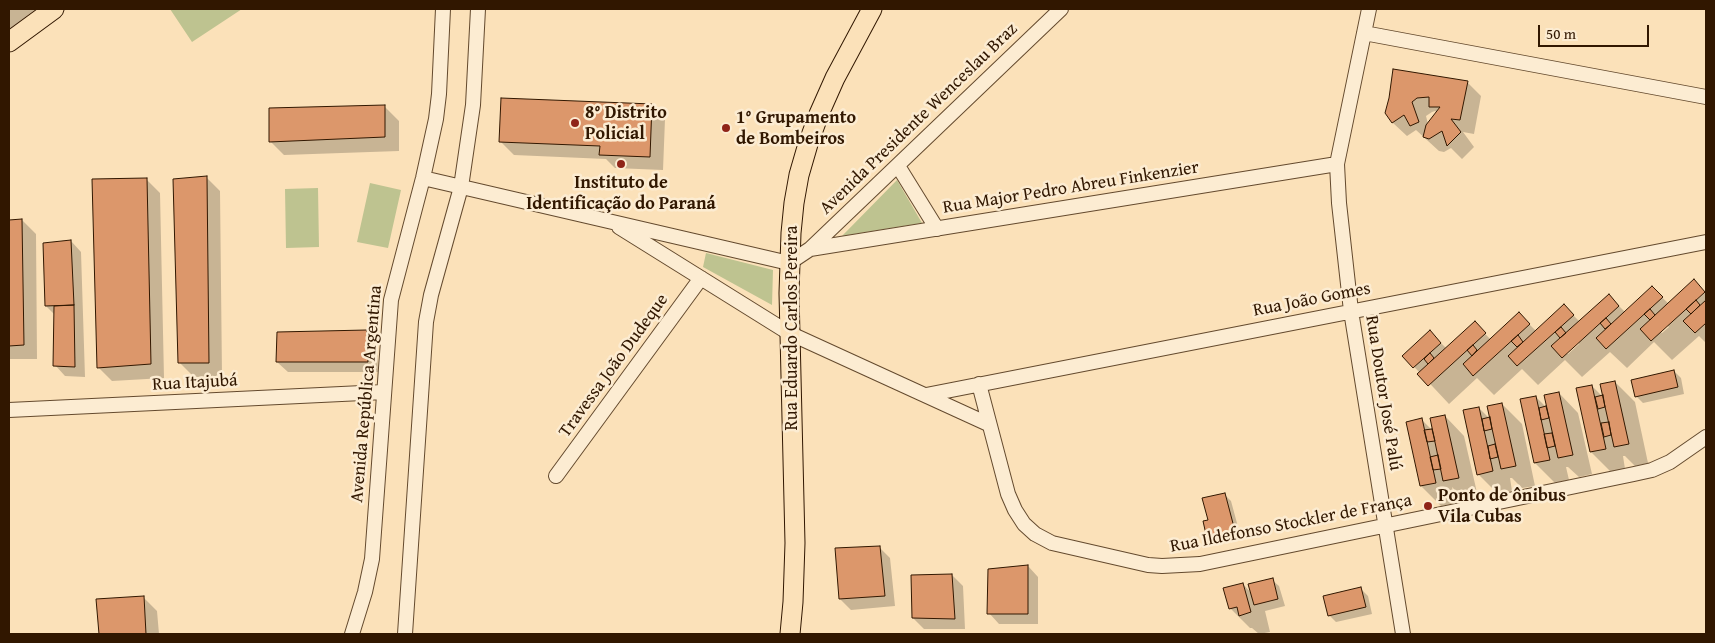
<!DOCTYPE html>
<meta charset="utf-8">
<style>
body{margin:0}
#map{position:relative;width:1715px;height:643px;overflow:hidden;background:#fbe1b9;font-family:"Gentium Book Plus",serif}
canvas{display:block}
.frame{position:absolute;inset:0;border:10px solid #311700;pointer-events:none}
.scale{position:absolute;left:1538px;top:25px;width:111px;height:22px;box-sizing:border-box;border:2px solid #311700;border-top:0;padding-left:6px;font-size:15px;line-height:18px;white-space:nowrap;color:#311700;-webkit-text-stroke:4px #fcecd2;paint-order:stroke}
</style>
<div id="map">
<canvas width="1715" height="643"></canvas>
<div class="frame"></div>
<div class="scale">50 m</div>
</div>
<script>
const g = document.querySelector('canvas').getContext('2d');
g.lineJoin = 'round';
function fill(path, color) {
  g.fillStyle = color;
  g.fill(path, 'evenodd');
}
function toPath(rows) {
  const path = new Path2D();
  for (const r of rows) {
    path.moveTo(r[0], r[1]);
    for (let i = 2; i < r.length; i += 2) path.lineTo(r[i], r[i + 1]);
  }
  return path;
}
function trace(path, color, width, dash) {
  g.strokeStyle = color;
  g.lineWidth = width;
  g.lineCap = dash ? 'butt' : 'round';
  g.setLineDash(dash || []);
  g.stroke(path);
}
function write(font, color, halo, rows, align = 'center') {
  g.font = font + ' "Gentium Book Plus",serif';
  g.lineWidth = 5;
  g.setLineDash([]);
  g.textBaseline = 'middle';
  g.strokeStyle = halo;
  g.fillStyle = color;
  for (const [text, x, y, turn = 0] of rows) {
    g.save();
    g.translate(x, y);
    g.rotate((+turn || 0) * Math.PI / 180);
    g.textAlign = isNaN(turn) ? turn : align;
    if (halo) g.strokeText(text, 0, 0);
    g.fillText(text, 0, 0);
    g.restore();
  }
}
const green = toPath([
 [170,9,242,9,192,42],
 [897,180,922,223,842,236],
 [370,183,401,190,388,248,357,242],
 [318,188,319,247,286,248,285,189],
 [706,253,773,270,772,305,703,267]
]);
const shadow = toPath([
 [9,9,36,9,11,28,9,28],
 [1467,82,1481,96,1474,134,1463,132,1474,147,1462,159,1451,148,1444,152,1439,151,1416,130,1407,136,1393,123,1386,113,1390,99],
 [1435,111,1437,113,1428,124,1426,116,1432,112],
 [651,105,665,119,663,170,615,168,606,159,514,155,500,141],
 [385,107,399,121,399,151,284,155,270,141],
 [206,177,220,191,222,376,194,377,180,363],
 [146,179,160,193,164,378,112,381,98,367],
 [22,220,36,234,37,359,9,359,9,221],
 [71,241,81,252,85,377,65,376,55,365,55,315,46,306],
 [1693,281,1706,294,1706,343,1699,336,1672,360,1654,342,1627,368,1610,352,1582,377,1565,360,1538,385,1522,369,1494,395,1477,378,1449,404,1404,356,1430,332,1447,349,1475,323,1491,340,1519,314,1536,331,1564,306,1580,322,1608,295,1625,312,1652,288,1669,304],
 [1667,325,1669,327,1662,333,1660,331],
 [1578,342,1579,344,1568,354,1566,353],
 [366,332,377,342,378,372,288,372,277,362],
 [1674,371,1681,378,1684,394,1643,403,1636,396],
 [1615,382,1635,402,1648,463,1635,466,1625,456,1623,456,1625,469,1611,472,1591,452,1592,386,1605,399],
 [1559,393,1578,413,1592,474,1579,477,1568,467,1566,467,1569,480,1555,483,1535,463,1521,400,1536,397,1546,407,1548,407],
 [1502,404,1522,424,1535,486,1522,488,1512,478,1510,478,1512,491,1498,494,1478,474,1479,408,1489,418],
 [1445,416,1464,436,1478,497,1464,500,1452,487,1455,503,1441,506,1421,486,1407,423,1422,420,1434,432],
 [1224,494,1231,501,1241,538,1215,545,1208,538,1209,520],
 [880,548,890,558,895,606,851,610,840,599],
 [1028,566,1038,577,1038,624,999,624,989,613],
 [952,575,963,586,965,629,924,629,913,618],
 [1272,580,1279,586,1285,606,1265,611,1270,632,1259,634,1252,628,1250,628,1230,608,1243,584,1252,594],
 [1361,589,1368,596,1372,614,1336,622,1329,615],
 [143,597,157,611,159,634,100,634,98,600]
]);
const building = toPath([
 [1393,69,1468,81,1460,120,1451,119,1461,132,1447,146,1442,131,1429,139,1423,137,1426,125,1440,107,1429,107,1429,97,1417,98,1412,102,1419,122,1410,126,1404,115,1392,123,1385,113,1389,98,1393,69],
 [501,98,652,104,650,157,599,155,600,146,499,142,501,98],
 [385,105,385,137,269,142,269,108,385,105],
 [207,176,209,363,178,363,173,179,207,176],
 [147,178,151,364,97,368,92,179,147,178],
 [22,219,24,345,9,346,9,220,22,219],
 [71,240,74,305,45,306,43,243,71,240],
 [1694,279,1705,292,1651,341,1640,329,1694,279],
 [1652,286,1663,297,1606,349,1596,338,1652,286],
 [1609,294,1619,306,1562,358,1551,346,1609,294],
 [1696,300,1700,305,1691,314,1686,309,1696,300],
 [1706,300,1706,323,1695,333,1683,321,1706,300],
 [1564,304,1574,315,1517,366,1508,356,1564,304],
 [74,305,75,367,53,366,54,306,74,305],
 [1650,309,1655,315,1650,320,1644,314,1650,309],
 [1519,312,1530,324,1473,376,1463,364,1519,312],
 [1606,318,1611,324,1605,329,1600,323,1606,318],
 [1475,321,1486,333,1428,386,1417,374,1475,321],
 [1561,327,1566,333,1560,338,1555,332,1561,327],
 [367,330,368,362,276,362,277,332,367,330],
 [1430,330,1441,343,1413,368,1402,356,1430,330],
 [1518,335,1523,342,1517,347,1511,341,1518,335],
 [1473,345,1477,350,1472,356,1467,350,1473,345],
 [1430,353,1434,358,1428,364,1424,359,1430,353],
 [1674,370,1678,387,1635,397,1631,380,1674,370],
 [1615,381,1629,444,1614,447,1600,384,1615,381],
 [1592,385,1606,449,1590,452,1576,388,1592,385],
 [1559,392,1573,455,1558,458,1544,395,1559,392],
 [1603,395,1605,407,1598,409,1595,397,1603,395],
 [1536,396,1550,460,1534,463,1520,399,1536,396],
 [1502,403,1516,466,1501,469,1487,406,1502,403],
 [1546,406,1549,418,1541,420,1539,408,1546,406],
 [1479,407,1493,471,1477,475,1463,410,1479,407],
 [1445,415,1459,478,1443,481,1430,418,1445,415],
 [1490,417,1492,429,1484,431,1482,419,1490,417],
 [1422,418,1436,483,1420,486,1406,422,1422,418],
 [1609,422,1611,435,1604,437,1601,423,1609,422],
 [1432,429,1435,441,1427,442,1424,430,1432,429],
 [1552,433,1555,446,1547,448,1544,434,1552,433],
 [1495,444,1498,457,1490,459,1488,446,1495,444],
 [1438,455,1441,469,1433,470,1430,457,1438,455],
 [1225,493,1235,531,1207,539,1203,521,1208,520,1202,498,1225,493],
 [880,546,885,596,839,599,835,548,880,546],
 [1028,565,1028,614,987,614,988,569,1028,565],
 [952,574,955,619,912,618,911,575,952,574],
 [1273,578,1278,599,1254,605,1248,584,1273,578],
 [1243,583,1251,612,1239,616,1237,607,1229,609,1223,588,1243,583],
 [1361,587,1366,607,1328,616,1323,596,1361,587],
 [144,596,146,634,99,634,96,599,144,596]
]);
const minor = toPath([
 [1369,9,1337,164,1339,203,1351,311,1403,634],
 [1364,33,1706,97],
 [898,166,937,229],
 [423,178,789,263,810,249,1061,9],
 [619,227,789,333,988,424],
 [810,249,1337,164],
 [979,384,1008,494,1015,510,1024,524,1035,534,1052,543,1148,565,1162,566,1200,564,1634,474,1652,470,1670,462,1706,437],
 [926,395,1706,242],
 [9,410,383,392],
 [556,476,701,278],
 [352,634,365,592,372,559,391,300,423,178,436,119,439,94,443,9],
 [405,634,426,322,431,295,461,187,473,105,478,9]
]);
const major = toPath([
 [9,42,54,9],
 [790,634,793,602,795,543,789,293,791,233,794,203,799,175,808,144,819,114,835,78,872,9]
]);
const markers = [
 [575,123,5,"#8f2418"],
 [726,128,5,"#8f2418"],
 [621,164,5,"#8f2418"],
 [1428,506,5,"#8f2418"]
];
const poiNames = [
 ["8° Distrito",585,113],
 ["Policial",585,134],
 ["1° Grupamento",736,118],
 ["de Bombeiros",736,139],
 ["Instituto de",621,183,"center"],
 ["Identificação do Paraná",621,204,"center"],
 ["Ponto de ônibus",1438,496],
 ["Vila Cubas",1438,517]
];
const streetNames = [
 ["Avenida Presidente Wenceslau Braz",919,119,-44],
 ["Rua Major Pedro Abreu Finkenzier",1071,188,-9],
 ["Rua João Gomes",1312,300,-11],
 ["Rua Eduardo Carlos Pereira",792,328,-90],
 ["Travessa João Dudeque",614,366,-54],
 ["Rua Itajubá",195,383,-3],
 ["Rua Doutor José Palú",1383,393,81],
 ["Avenida República Argentina",367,394,-85],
 ["Rua Ildefonso Stockler de França",1291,524,-11]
];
fill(green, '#bec390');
fill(shadow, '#0003');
fill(building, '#dc976b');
trace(building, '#311700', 1);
trace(minor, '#644a2e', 16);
trace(major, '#311700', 21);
trace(minor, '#fcecd2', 14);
trace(major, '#fbe1b9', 19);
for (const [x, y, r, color] of markers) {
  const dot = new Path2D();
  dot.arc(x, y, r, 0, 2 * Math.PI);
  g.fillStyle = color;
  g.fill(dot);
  trace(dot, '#fcecd2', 2);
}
write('bold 18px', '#311700', '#fcecd2', poiNames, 'left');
write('18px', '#311700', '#fcecd2', streetNames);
</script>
